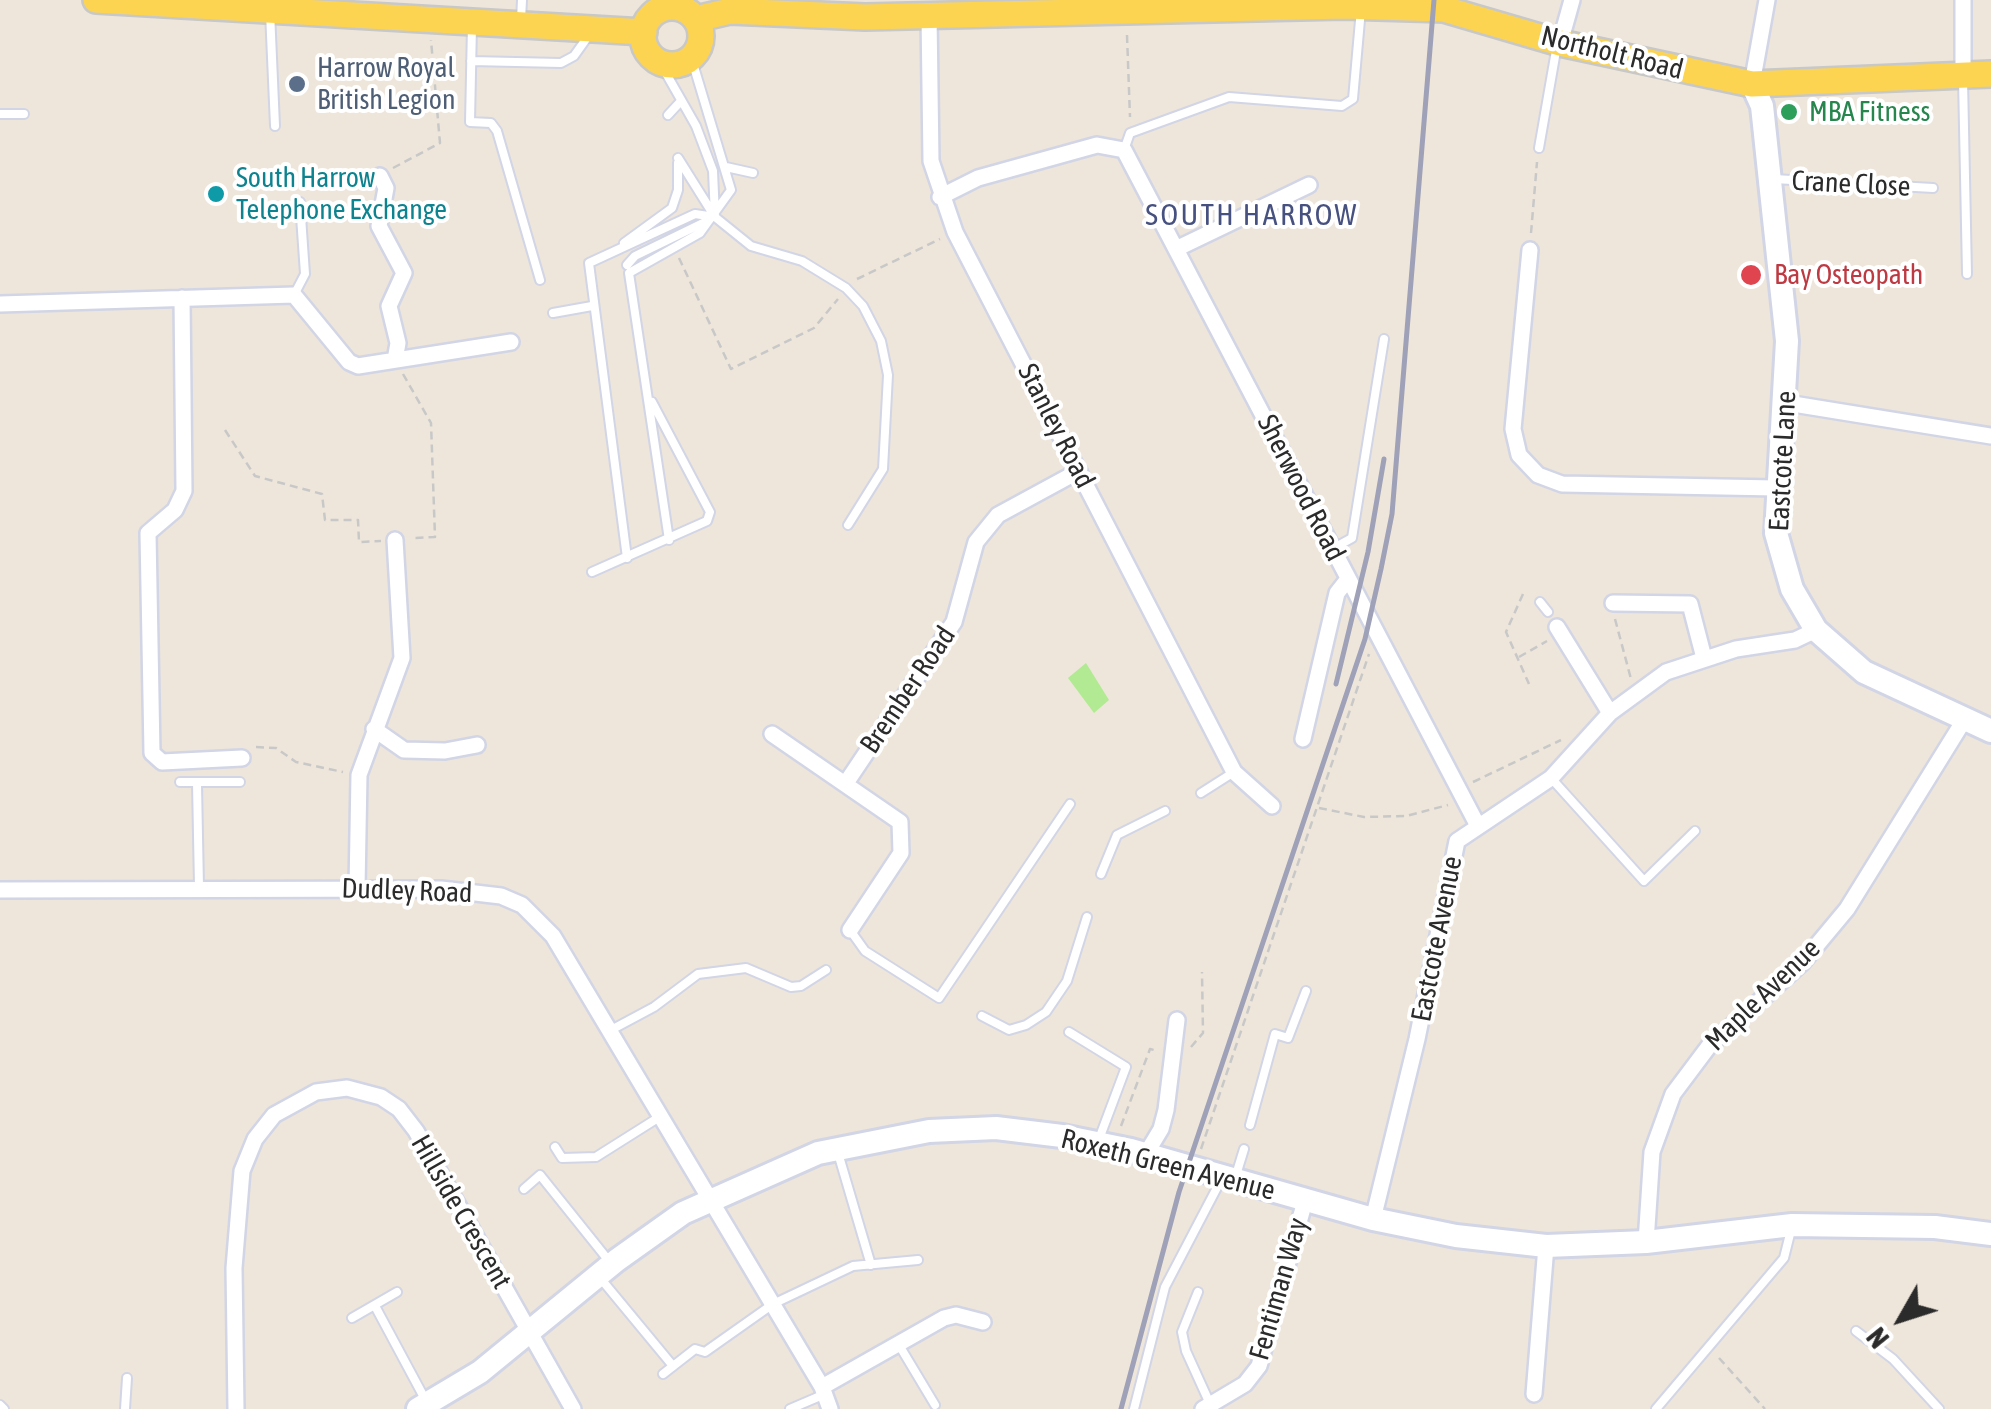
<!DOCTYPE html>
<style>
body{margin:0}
#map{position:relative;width:1991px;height:1409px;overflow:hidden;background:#eee6db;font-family:"Asap Condensed",sans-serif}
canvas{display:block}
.north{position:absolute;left:1851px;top:1269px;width:100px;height:100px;-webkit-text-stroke:8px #fff;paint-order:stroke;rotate:231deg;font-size:28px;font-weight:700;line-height:40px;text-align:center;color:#2b2b2b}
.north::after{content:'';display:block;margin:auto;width:35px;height:45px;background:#2b2b2b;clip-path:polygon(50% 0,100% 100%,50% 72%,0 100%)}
</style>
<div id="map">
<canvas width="1991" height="1409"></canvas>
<div class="north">N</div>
</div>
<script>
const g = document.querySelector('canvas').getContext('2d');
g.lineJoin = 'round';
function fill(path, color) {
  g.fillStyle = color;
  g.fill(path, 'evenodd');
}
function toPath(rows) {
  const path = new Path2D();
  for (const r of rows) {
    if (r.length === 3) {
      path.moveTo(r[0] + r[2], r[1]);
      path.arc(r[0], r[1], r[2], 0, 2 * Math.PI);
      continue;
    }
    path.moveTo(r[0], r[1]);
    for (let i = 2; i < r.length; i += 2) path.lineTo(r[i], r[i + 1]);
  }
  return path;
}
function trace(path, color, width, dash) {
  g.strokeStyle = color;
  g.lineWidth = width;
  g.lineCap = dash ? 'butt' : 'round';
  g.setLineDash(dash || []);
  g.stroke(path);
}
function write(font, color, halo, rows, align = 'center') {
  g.font = font + ' "Asap Condensed",sans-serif';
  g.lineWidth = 8;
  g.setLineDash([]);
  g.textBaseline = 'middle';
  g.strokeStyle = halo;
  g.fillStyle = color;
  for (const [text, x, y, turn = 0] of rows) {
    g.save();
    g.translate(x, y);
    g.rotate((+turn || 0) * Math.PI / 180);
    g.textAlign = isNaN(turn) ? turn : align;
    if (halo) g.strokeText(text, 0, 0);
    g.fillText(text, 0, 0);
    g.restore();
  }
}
const green = toPath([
 [1086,663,1109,700,1094,713,1068,678]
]);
const path = toPath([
 [1127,35,1130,117],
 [393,168,440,143,431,40],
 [1531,233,1537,162],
 [679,258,731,369,814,328,838,299],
 [857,279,940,239],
 [403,374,431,423,435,537,414,538],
 [225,430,255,476,322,494,325,520,358,520,359,542,381,541],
 [1523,594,1506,632,1529,684],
 [1615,619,1631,679],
 [1519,657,1547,641],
 [256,747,276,748,296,762,343,772],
 [1473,782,1561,740],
 [1319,808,1364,817,1406,816,1448,805],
 [1191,1047,1203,1033,1202,972],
 [1121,1126,1150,1049,1154,1050],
 [1201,1149,1369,654],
 [1719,1358,1765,1409]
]);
const lane = toPath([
 [669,0,670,7],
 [270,12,275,126],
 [521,20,522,0],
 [472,25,470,122,491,123,497,131,540,280],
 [471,61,561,63,574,56,589,35],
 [659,61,696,126,713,171,715,217],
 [1963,79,1967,274],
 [0,114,24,114],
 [668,115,681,101],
 [1539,148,1557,45],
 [1124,150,1130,133,1229,97,1342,106,1353,99,1361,9],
 [678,158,715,217,751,246,802,261,846,288,863,306,881,341,888,375,883,469,848,525],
 [726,167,753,173],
 [1774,179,1933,188],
 [624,243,672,208,678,190,678,163],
 [627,265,635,256,707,221],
 [294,295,305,274,300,202],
 [553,313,592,306],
 [669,540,629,273,700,233,731,190,691,57],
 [1332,549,1352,538,1384,339],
 [627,558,589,263,695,214,715,217],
 [592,572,707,521,710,512,652,402],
 [1540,602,1548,612],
 [1551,778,1644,881,1695,831],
 [180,782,240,782],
 [197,784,199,887],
 [1201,793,1234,772],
 [1101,874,1117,835,1165,811],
 [850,930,865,951,939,998,1070,804],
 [982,1016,1009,1030,1026,1025,1046,1012,1067,981,1087,917],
 [611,1030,654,1007,698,974,746,968,791,987,801,986,826,970],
 [1069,1032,1126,1067,1099,1139],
 [1250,1125,1275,1034,1288,1038,1306,991],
 [555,1147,562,1158,596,1157,661,1116],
 [838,1153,871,1265],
 [1236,1175,1244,1149],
 [524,1189,540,1175,609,1261],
 [601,1279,673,1366],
 [1198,1292,1182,1332,1186,1351,1211,1406],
 [375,1306,426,1401],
 [352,1318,397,1292],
 [1856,1331,1893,1359,1939,1409],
 [899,1345,935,1405],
 [663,1374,695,1349,705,1352,773,1304,853,1266,918,1260],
 [0,1405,4,1409],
 [125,1409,127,1378],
 [790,1409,825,1394],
 [1134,1409,1165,1287,1221,1180],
 [1656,1409,1784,1258,1791,1230]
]);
const street = toPath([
 [1963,0,1963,77],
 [929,15,931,161,955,232,1234,772,1272,806],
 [1560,43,1572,0],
 [1752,84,1767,0],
 [380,176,386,188,379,226,404,273,389,306,398,343,395,360],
 [940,197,978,178,1097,145,1124,150,1478,826],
 [1178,248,1309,185],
 [1530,250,1513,429,1519,455,1538,475,1562,484,1776,488],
 [182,298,184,491,175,510,148,533,152,753,162,762,242,758],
 [0,304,294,295,349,362,358,366,511,342],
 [1787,403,1991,436],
 [1613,603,1690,604,1704,658],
 [1557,627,1610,713],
 [374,729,404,750,445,751,477,745],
 [772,734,900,822,901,853,850,930],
 [1303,739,1337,593,1348,579],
 [846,783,954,622,976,542,998,515,1079,471],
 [357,888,359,775,402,658,395,540],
 [0,890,441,889,501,896,522,905,553,936,822,1387,830,1409],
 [1146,1154,1161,1129,1166,1110,1177,1020],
 [1373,1219,1417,1039,1457,841,1551,778,1610,713,1666,672,1736,649,1795,640,1816,630],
 [1646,1242,1652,1152,1673,1094,1709,1046,1802,963,1847,909,1966,717],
 [822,1387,944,1318,956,1315,983,1322],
 [1534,1394,1546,1246],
 [236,1409,234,1268,242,1171,255,1139,274,1115,316,1092,347,1088,381,1097,399,1109,416,1131,573,1409],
 [1203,1409,1245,1384,1259,1366,1305,1201]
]);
const secondary = toPath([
 [1752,84,1762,106,1787,341,1776,533,1792,589,1816,630,1864,672,1991,731],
 [418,1409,480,1372,617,1260,683,1213,818,1153,929,1131,996,1128,1062,1136,1131,1150,1373,1219,1456,1236,1546,1246,1646,1242,1792,1225,1935,1227,1991,1234]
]);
const primary = toPath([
 [96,0,644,32],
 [672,36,29],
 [696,19,730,11,865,17,1344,6,1444,9,1560,43,1752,84,1991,74]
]);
const rail = toPath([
 [1336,684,1368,552,1384,459],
 [1121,1409,1179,1192,1365,639,1381,569,1392,514,1434,0]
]);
const markers = [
 [297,84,10,"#5c6f8a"],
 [1789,112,10,"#2e9e5b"],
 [216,194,10,"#0f9aa8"],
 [1751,275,12,"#e0444e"]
];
const streetNames = [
 ["Northolt Road",1612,53,14],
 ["Crane Close",1851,184,3],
 ["Stanley Road",1056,426,63],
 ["Eastcote Lane",1783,461,-87],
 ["Sherwood Road",1301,488,63],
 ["Brember Road",908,690,-56],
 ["Dudley Road",407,891,2],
 ["Eastcote Avenue",1437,939,-79],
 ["Maple Avenue",1763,995,-44],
 ["Roxeth Green Avenue",1168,1165,14],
 ["Hillside Crescent",461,1212,60],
 ["Fentiman Way",1279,1289,-74]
];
const serviceNames = [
 ["Harrow Royal",317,68],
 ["British Legion",317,100]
];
const leisureNames = [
 ["MBA Fitness",1809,112]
];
const cultureNames = [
 ["South Harrow",236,178],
 ["Telephone Exchange",236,210]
];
const healthNames = [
 ["Bay Osteopath",1774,275]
];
const neighbourhoodNames = [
 ["SOUTH HARROW",1252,216]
];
fill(green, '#b1ea93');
trace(lane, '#d1d5e5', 12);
trace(street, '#d1d5e5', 20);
trace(secondary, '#d1d5e5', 28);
trace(primary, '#c8c8c8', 30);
trace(path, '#c8c8c8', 2.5, [8, 5]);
trace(lane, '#fff', 8);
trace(street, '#fff', 15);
trace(secondary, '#fff', 22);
trace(primary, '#fdd451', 25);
trace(rail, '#9ea1b7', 5);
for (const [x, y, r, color] of markers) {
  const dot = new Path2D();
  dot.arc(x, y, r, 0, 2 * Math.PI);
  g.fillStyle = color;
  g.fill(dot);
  trace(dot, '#fff', 4);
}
write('28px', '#2b2b2b', '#fff', streetNames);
write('28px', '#4e5e75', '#fff', serviceNames, 'left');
write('28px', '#27864d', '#fff', leisureNames, 'left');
write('28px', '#0d838f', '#fff', cultureNames, 'left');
write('28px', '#be3a42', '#fff', healthNames, 'left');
g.letterSpacing = '2.5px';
write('30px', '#475180', '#fff', neighbourhoodNames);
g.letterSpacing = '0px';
</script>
